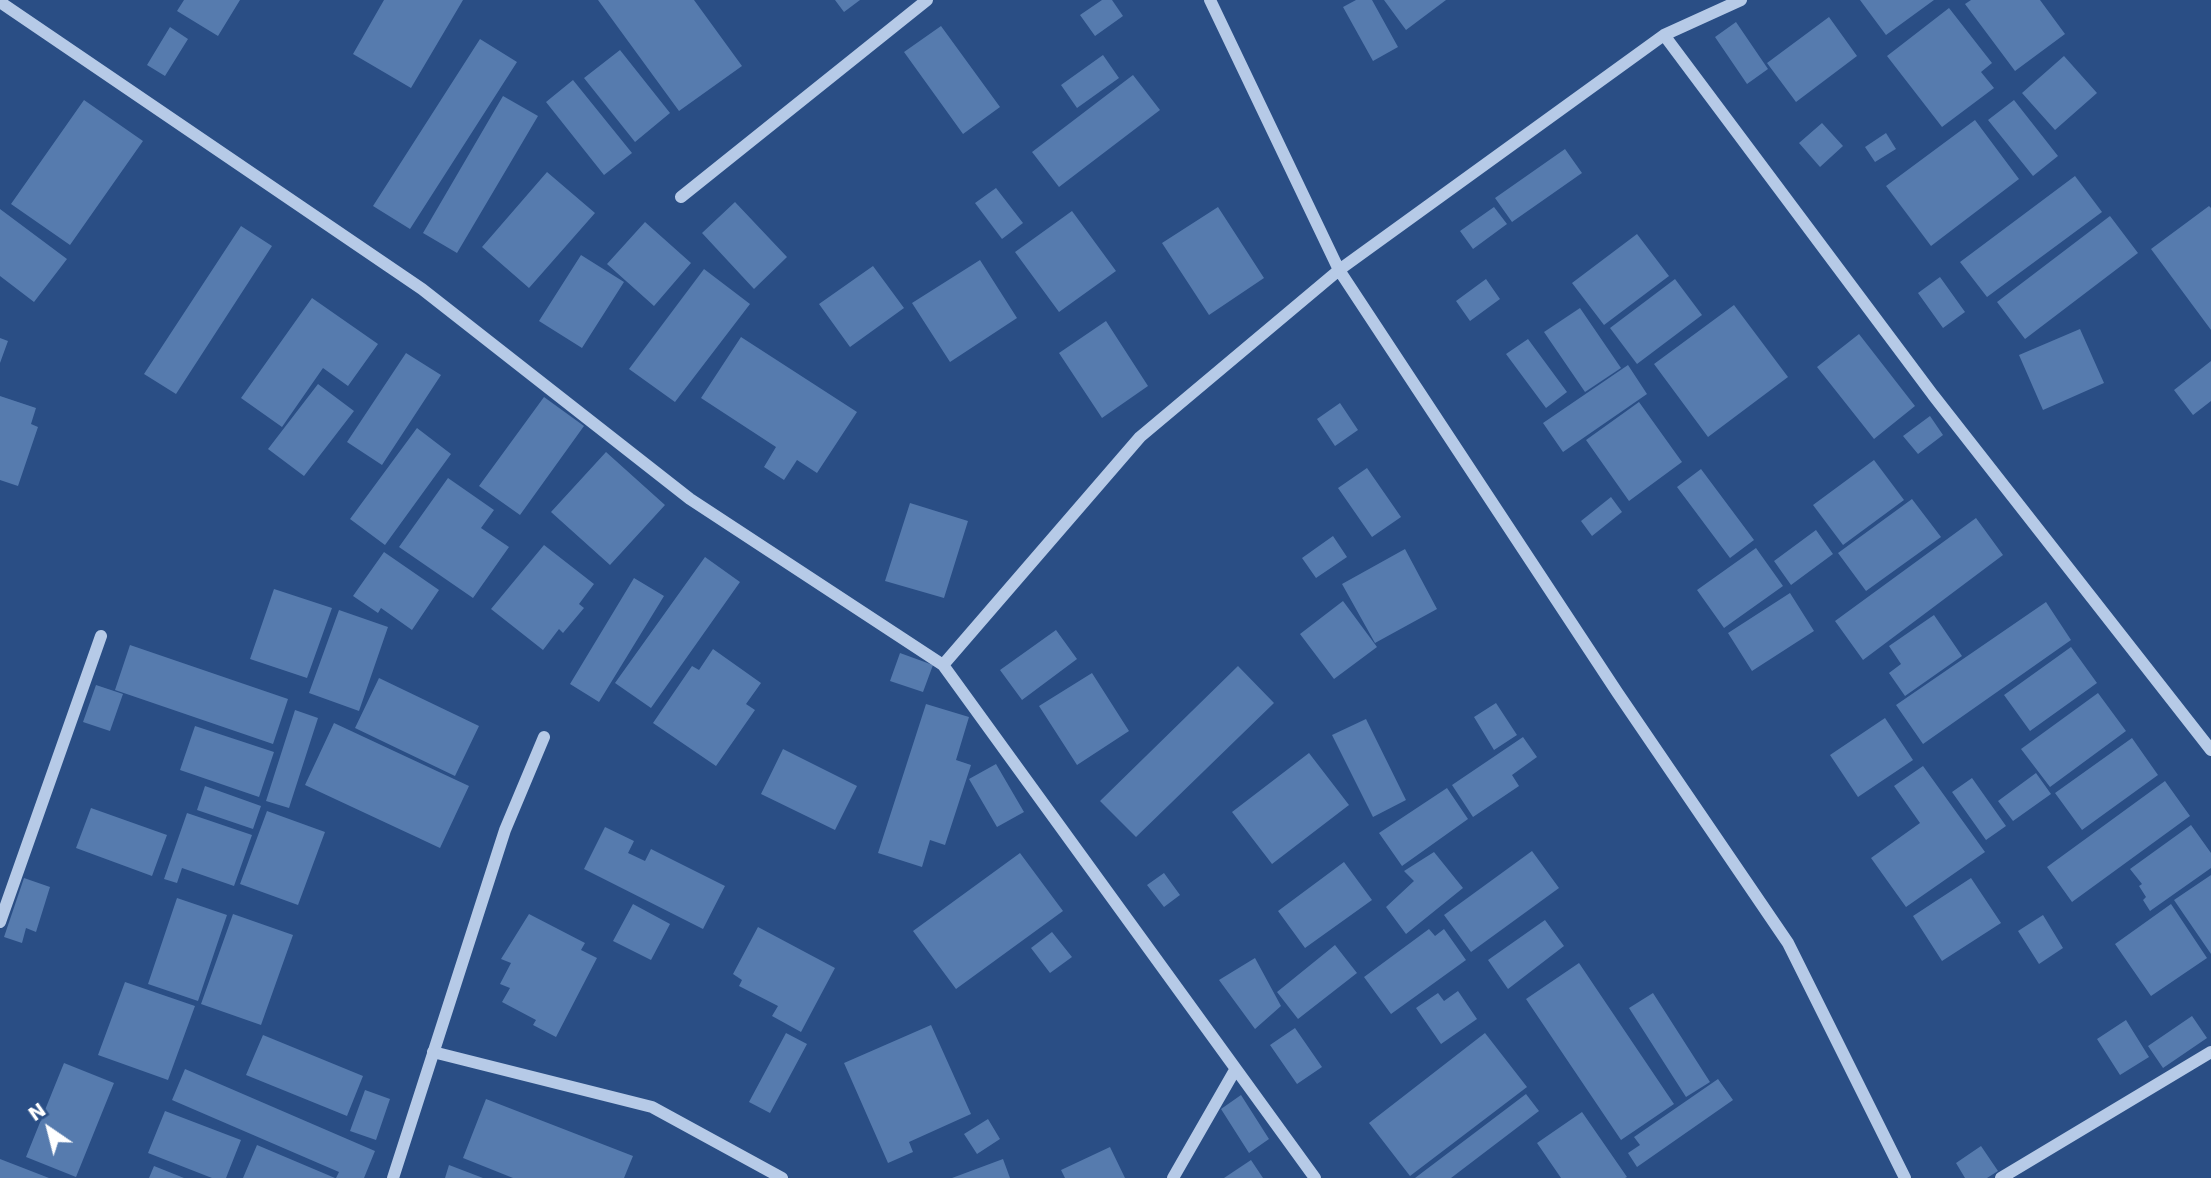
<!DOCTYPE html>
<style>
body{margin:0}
#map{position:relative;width:2211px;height:1178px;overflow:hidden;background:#2a4e85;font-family:"DejaVu Sans",sans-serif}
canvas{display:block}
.north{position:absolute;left:14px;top:1094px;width:70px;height:70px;-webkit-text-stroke:5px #2a4e85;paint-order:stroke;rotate:325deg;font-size:19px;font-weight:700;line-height:28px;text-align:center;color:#fff}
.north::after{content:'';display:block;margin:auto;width:24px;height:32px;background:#fff;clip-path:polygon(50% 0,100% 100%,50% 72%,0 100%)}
</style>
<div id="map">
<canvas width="2211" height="1178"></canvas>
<div class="north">N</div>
</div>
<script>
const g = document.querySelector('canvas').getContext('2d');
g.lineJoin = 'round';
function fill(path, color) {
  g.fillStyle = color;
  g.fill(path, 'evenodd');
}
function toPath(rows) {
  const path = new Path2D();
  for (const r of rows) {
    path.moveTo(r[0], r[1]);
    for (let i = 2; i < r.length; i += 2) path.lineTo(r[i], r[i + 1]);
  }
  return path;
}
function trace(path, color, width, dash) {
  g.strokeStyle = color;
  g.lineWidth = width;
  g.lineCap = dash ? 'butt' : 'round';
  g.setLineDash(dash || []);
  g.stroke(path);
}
const building = toPath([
 [184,0,240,0,218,36,177,11],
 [384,0,463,0,411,88,353,54],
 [598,0,694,0,742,66,679,111],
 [835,0,860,0,844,12],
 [1102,0,1112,0,1123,16,1095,36,1080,15],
 [1356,0,1372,0,1398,47,1373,61,1343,7],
 [1384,0,1446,0,1406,30],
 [1860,0,1934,0,1886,35],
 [1971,0,2040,0,2065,34,2015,71,1965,4],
 [1949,8,1992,63,1981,72,1994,88,1942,127,1887,56],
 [1829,17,1857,56,1796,102,1767,63],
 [1736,22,1768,69,1747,84,1715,37],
 [941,26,1000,107,963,134,904,52],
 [170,27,188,39,165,76,147,65],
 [480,39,517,62,410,229,373,206],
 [620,50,670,113,635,142,584,78],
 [1103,55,1119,78,1077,108,1061,85],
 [2064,56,2097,93,2055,130,2022,93],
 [1133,75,1160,110,1059,187,1032,152],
 [573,80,632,153,604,175,546,102],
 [503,96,538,116,457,253,423,233],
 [84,100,143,141,70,245,11,204],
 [2014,100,2058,156,2033,176,1988,120],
 [1975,120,2019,179,1931,246,1886,186],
 [1822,123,1843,146,1820,167,1799,143],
 [1886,133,1896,149,1875,162,1865,147],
 [1565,149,1582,173,1512,222,1495,198],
 [547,172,595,213,529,288,482,247],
 [2075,176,2102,212,1987,297,1960,262],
 [996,188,1023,223,1002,239,975,203],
 [735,202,787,257,754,289,702,233],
 [2209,206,2211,208,2211,330,2151,249],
 [1218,207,1264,278,1209,315,1162,243],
 [1494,207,1507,224,1473,249,1460,231],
 [0,209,67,259,34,302,0,276],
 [1072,211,1116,271,1059,312,1015,252],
 [2110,216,2138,253,2025,339,1997,302],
 [645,222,691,263,654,306,607,264],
 [241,226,272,246,176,394,144,374],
 [1637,234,1669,276,1604,325,1572,283],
 [581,255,624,282,582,348,539,321],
 [980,260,1017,318,950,362,912,303],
 [873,266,904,308,850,347,819,304],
 [704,269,750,304,675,402,629,369],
 [1940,277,1965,312,1943,328,1918,293],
 [1486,279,1500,299,1470,321,1456,301],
 [1675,279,1702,315,1637,364,1610,328],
 [312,298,378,344,348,386,323,368,282,427,241,398],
 [1734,305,1788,377,1708,437,1654,364],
 [1580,308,1621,368,1585,392,1544,332],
 [1106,321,1148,386,1102,418,1059,353],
 [2080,329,2104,383,2043,410,2019,355],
 [1859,334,1915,406,1874,439,1817,367],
 [741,337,857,412,817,473,797,460,784,480,764,467,776,447,701,398],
 [0,338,8,341,0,363],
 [1528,339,1567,392,1546,408,1506,354],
 [406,353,441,375,382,465,347,442],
 [2211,361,2211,401,2193,415,2174,390],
 [1628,365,1647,394,1563,452,1543,423],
 [318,384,354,411,304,476,268,449],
 [0,396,36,408,31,424,38,427,18,486,0,480],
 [544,397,584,426,520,515,479,486],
 [1639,402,1682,462,1629,501,1586,440],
 [1340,403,1358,430,1335,446,1317,419],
 [1930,416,1943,435,1918,454,1903,436],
 [417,428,451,454,385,545,350,519],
 [606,452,665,505,610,565,551,512],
 [1874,460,1904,500,1843,545,1813,505],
 [1367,468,1401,517,1372,537,1338,488],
 [1701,469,1754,540,1730,558,1677,487],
 [448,478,494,510,481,528,509,547,473,598,399,547],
 [1611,497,1622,512,1592,536,1581,521],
 [1912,499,1941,537,1866,591,1838,553],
 [910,503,968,521,944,598,885,581],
 [1976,518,2003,555,1863,660,1835,621],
 [1816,530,1833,554,1791,585,1774,561],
 [1333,536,1347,557,1316,578,1302,558],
 [544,545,594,584,579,604,584,608,563,633,559,629,543,650,491,609],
 [1756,548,1783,586,1724,628,1697,590],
 [1405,549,1437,609,1375,643,1342,584],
 [384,552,439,590,412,630,381,608,378,613,353,596],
 [705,557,740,582,651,708,615,683],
 [634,578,664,596,599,702,570,684],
 [274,589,332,608,307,678,250,659],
 [1790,593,1814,631,1752,671,1728,633],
 [1343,601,1377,647,1334,679,1300,634],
 [2046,602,2071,640,1923,744,1896,705],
 [339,610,388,627,359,711,309,693],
 [1934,615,1962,656,1905,696,1889,673,1901,664,1889,646],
 [1056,630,1077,659,1022,700,1000,670],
 [130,645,288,699,273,744,115,690],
 [2071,647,2097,683,2030,731,2004,695],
 [713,649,761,683,746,704,755,710,716,766,653,723,692,666,699,670],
 [900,653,933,665,923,692,890,681],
 [1238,666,1274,703,1136,837,1100,801],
 [1092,673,1129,731,1077,765,1039,706],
 [379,678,479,726,455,776,355,728],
 [96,685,123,694,110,731,83,722],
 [2098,693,2126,731,2050,787,2021,749],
 [1496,703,1517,735,1494,750,1474,717],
 [926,704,969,717,956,760,971,765,945,845,930,840,922,867,878,853],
 [295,710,318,718,289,808,266,801],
 [1885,718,1913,760,1858,797,1830,755],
 [1366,719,1406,800,1373,817,1332,735],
 [334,723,469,786,440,848,305,785],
 [195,726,274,752,259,797,180,770],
 [1523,737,1537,757,1512,775,1519,786,1473,817,1452,785],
 [2132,738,2158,775,2082,830,2055,793],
 [783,749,857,786,835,830,761,794],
 [1309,753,1349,805,1272,864,1232,812],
 [996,764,1024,812,997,827,969,779],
 [1923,766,1985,852,1906,907,1871,858,1920,823,1894,786],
 [2036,773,2051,794,2013,821,1998,801],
 [1972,778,2006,826,1986,840,1952,792],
 [2165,781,2190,816,2072,902,2047,867],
 [205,786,261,806,253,829,197,810],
 [1447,788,1468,819,1402,866,1379,833],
 [91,808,167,835,152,876,76,848],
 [267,811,325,832,298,905,240,884],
 [187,813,252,835,234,886,182,868,177,883,164,879],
 [2191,825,2211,853,2211,868,2150,911,2143,900,2146,897,2139,886,2142,884,2130,869],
 [605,827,634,841,628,853,645,861,651,849,725,886,703,929,584,869],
 [1532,851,1559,888,1471,952,1444,915],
 [1434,852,1463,888,1406,934,1386,907,1414,881,1404,871],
 [1020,853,1063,911,956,989,913,931],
 [1344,862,1372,900,1305,948,1278,911],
 [1164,873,1180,895,1164,907,1147,885],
 [2211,875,2211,954,2174,900],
 [24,878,50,887,36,932,26,928,22,943,4,937],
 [1971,878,2001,923,1942,961,1913,916],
 [177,898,227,915,198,1001,148,984],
 [633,904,670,924,651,960,613,941],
 [2171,904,2207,958,2151,996,2115,944],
 [233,914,293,935,261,1025,201,1004],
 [529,914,585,943,581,950,597,958,556,1037,533,1025,536,1020,502,1002,510,988,500,984,511,963,501,959],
 [2043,915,2063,948,2039,964,2018,931],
 [1545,920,1564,946,1508,989,1488,960],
 [758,927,835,968,801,1032,772,1016,778,1006,739,986,742,980,733,974],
 [1429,929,1435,936,1444,929,1466,960,1391,1014,1364,977],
 [1052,932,1072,957,1050,973,1031,948],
 [1335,945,1357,973,1298,1019,1277,992],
 [1255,958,1281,1006,1255,1029,1219,980],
 [1579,963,1674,1104,1621,1140,1526,999],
 [125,982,195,1006,168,1080,98,1055],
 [1458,991,1477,1019,1441,1044,1416,1008,1438,993,1444,1001],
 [1653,993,1710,1082,1686,1097,1629,1008],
 [2192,1016,2207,1038,2163,1068,2148,1046],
 [2126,1020,2149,1057,2120,1075,2097,1039],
 [931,1025,971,1114,909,1142,913,1152,888,1163,844,1063],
 [1295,1028,1322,1067,1297,1084,1270,1045],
 [786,1033,807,1044,770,1113,749,1102],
 [1485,1033,1527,1087,1410,1176,1369,1123],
 [263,1035,363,1076,347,1116,246,1075],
 [64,1063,114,1083,76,1177,26,1157],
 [185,1069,375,1151,364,1178,336,1178,339,1172,172,1100],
 [1718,1079,1733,1100,1637,1167,1628,1153,1640,1145,1634,1137],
 [365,1090,390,1099,376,1140,350,1131],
 [1526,1094,1539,1111,1451,1178,1415,1178],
 [1241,1095,1269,1139,1249,1153,1221,1109],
 [486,1099,633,1156,624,1178,513,1178,463,1158],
 [165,1111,241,1140,226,1178,212,1178,148,1153],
 [1582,1112,1627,1177,1625,1178,1561,1178,1537,1143],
 [988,1119,1000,1139,977,1154,964,1134],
 [257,1145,335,1178,243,1178],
 [1981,1146,1998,1171,1987,1178,1965,1178,1956,1163],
 [1110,1147,1125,1178,1065,1178,1061,1170],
 [0,1159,49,1178,0,1178],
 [1003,1159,1010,1178,952,1178],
 [1251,1160,1263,1178,1224,1178],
 [449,1165,483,1178,445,1178],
 [154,1166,184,1178,149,1178]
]);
const minor = toPath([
 [1210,0,1339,270,1617,692,1788,943,1905,1178],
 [0,2,422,289,690,499,943,665,1315,1178],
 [1664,35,1933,395,2211,750],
 [681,197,927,0],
 [943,665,1140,437,1339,270,1664,35,1741,0],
 [0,922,101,636],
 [433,1052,652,1107,782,1178],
 [393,1178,505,830,544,737],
 [1173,1178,1235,1070],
 [2001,1178,2211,1052]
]);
fill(building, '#567bae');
trace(minor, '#b6cae7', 12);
</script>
